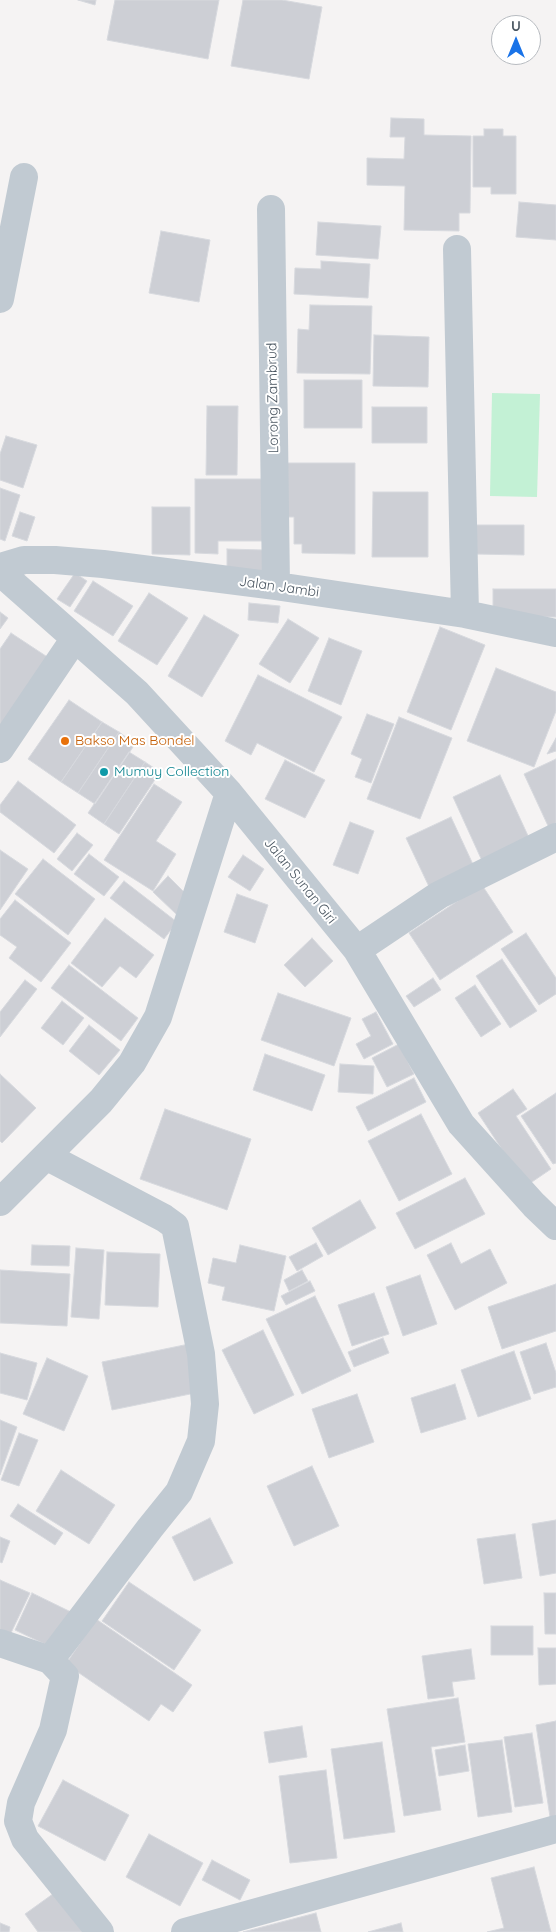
<!DOCTYPE html>
<style>
body{margin:0}
#map{position:relative;width:556px;height:1932px;overflow:hidden;background:#f5f3f3;font-family:Quicksand,sans-serif}
canvas{display:block}
.north{position:absolute;left:491px;top:15px;width:50px;height:50px;box-sizing:border-box;background:#fff;border:1px solid #b7bbc0;border-radius:50%;rotate:0deg;font-size:14px;font-weight:700;line-height:20px;text-align:center;color:#4a5661}
.north::after{content:'';display:block;margin:auto;width:18px;height:22px;background:#1a73e8;clip-path:polygon(50% 0,100% 100%,50% 72%,0 100%)}
</style>
<div id="map">
<canvas width="556" height="1932"></canvas>
<div class="north">U</div>
</div>
<script>
const g = document.querySelector('canvas').getContext('2d');
g.lineJoin = 'round';
function fill(path, color) {
  g.fillStyle = color;
  g.fill(path, 'evenodd');
}
function toPath(rows) {
  const path = new Path2D();
  for (const r of rows) {
    path.moveTo(r[0], r[1]);
    for (let i = 2; i < r.length; i += 2) path.lineTo(r[i], r[i + 1]);
  }
  return path;
}
function trace(path, color, width, dash) {
  g.strokeStyle = color;
  g.lineWidth = width;
  g.lineCap = dash ? 'butt' : 'round';
  g.setLineDash(dash || []);
  g.stroke(path);
}
function write(font, color, halo, rows, align = 'center') {
  g.font = font + ' Quicksand,sans-serif';
  g.lineWidth = 4;
  g.setLineDash([]);
  g.textBaseline = 'middle';
  g.strokeStyle = halo;
  g.fillStyle = color;
  for (const [text, x, y, turn = 0] of rows) {
    g.save();
    g.translate(x, y);
    g.rotate((+turn || 0) * Math.PI / 180);
    g.textAlign = isNaN(turn) ? turn : align;
    if (halo) g.strokeText(text, 0, 0);
    g.fillText(text, 0, 0);
    g.restore();
  }
}
const green = toPath([
 [492,393,540,394,537,497,490,496]
]);
const building = toPath([
 [78,0,96,0,95,5,78,0],
 [115,0,219,0,208,59,107,40,115,0],
 [243,0,282,0,322,7,309,79,231,66,243,0],
 [391,118,424,119,424,135,471,136,470,213,459,213,459,231,404,230,405,186,367,185,367,158,404,159,405,137,390,137,391,118],
 [484,129,503,129,503,136,516,136,516,194,491,194,491,187,473,187,473,136,484,136,484,129],
 [519,202,556,205,556,240,516,237,519,202],
 [318,222,381,226,378,259,316,255,318,222],
 [161,231,210,240,199,302,149,293,161,231],
 [321,261,370,264,368,298,294,294,295,268,321,269,321,261],
 [310,305,372,306,370,374,297,373,298,329,309,330,310,305],
 [374,335,429,337,428,387,373,386,374,335],
 [304,380,362,380,362,428,304,428,304,380],
 [207,406,238,406,237,475,206,475,207,406],
 [372,407,427,407,427,443,372,443,372,407],
 [6,436,37,445,23,488,0,480,0,454,6,436],
 [285,463,355,463,355,554,302,553,302,544,294,544,294,517,284,517,285,463],
 [195,479,270,479,269,541,218,541,218,554,195,553,195,479],
 [0,488,20,495,5,541,0,539,0,488],
 [373,492,428,492,428,557,372,557,373,492],
 [152,507,190,507,190,555,152,554,152,507],
 [20,512,35,517,27,541,12,536,20,512],
 [475,525,524,525,524,555,475,554,475,525],
 [227,549,264,550,264,573,227,573,227,549],
 [75,573,87,581,70,607,57,599,75,573],
 [93,581,133,606,113,636,74,611,93,581],
 [493,589,556,589,556,617,493,617,493,589],
 [149,593,188,618,157,665,118,641,149,593],
 [249,603,280,606,278,623,248,620,249,603],
 [0,612,8,618,0,629,0,612],
 [204,615,239,635,202,697,168,676,204,615],
 [288,619,319,638,290,683,259,664,288,619],
 [440,627,485,645,451,730,407,712,440,627],
 [11,633,55,662,0,741,0,649,11,633],
 [329,638,362,651,341,705,308,691,329,638],
 [496,668,556,692,556,711,534,767,467,741,496,668],
 [258,675,342,717,314,772,257,743,251,755,225,741,258,675],
 [69,700,102,722,61,782,28,759,69,700],
 [367,714,394,724,371,783,355,777,362,759,351,754,367,714],
 [399,717,452,738,420,819,367,799,399,717],
 [102,722,119,732,78,793,61,782,102,722],
 [119,732,135,744,95,804,78,793,119,732],
 [556,738,556,751,547,754,556,738],
 [129,752,145,762,104,824,88,813,129,752],
 [556,759,556,825,549,828,524,774,556,759],
 [285,760,325,780,305,818,265,799,285,760],
 [145,762,160,772,119,834,104,824,145,762],
 [500,775,530,840,483,863,453,797,500,775],
 [18,781,76,825,54,853,0,812,0,805,18,781],
 [154,784,182,802,156,841,176,854,153,891,104,860,154,784],
 [451,817,477,873,432,893,406,838,451,817],
 [350,822,374,831,358,874,333,865,350,822],
 [77,833,93,845,72,871,57,859,77,833],
 [0,850,28,869,0,910,0,850],
 [89,854,119,877,104,896,74,874,89,854],
 [243,855,264,869,250,891,228,877,243,855],
 [43,859,95,899,68,935,15,894,43,859],
 [168,876,191,899,176,914,153,892,168,876],
 [124,881,177,922,164,939,110,898,124,881],
 [482,885,513,932,440,980,409,933,482,885],
 [237,894,268,905,255,943,224,932,237,894],
 [15,900,71,943,41,982,9,958,17,947,0,935,0,919,15,900],
 [105,918,154,955,136,978,120,966,102,987,71,963,105,918],
 [526,933,556,978,556,994,539,1005,501,949,526,933],
 [312,938,333,961,305,987,284,965,312,938],
 [502,959,537,1011,510,1028,476,976,502,959],
 [69,965,138,1018,121,1041,51,988,69,965],
 [433,978,441,990,414,1007,406,996,433,978],
 [25,980,37,989,0,1037,0,1012,25,980],
 [475,985,501,1024,481,1037,455,998,475,985],
 [278,993,351,1018,334,1066,261,1040,278,993],
 [62,1001,84,1018,63,1045,41,1028,62,1001],
 [376,1012,393,1044,364,1059,356,1044,371,1036,362,1019,376,1012],
 [89,1025,120,1050,99,1075,69,1051,89,1025],
 [399,1044,414,1074,387,1087,372,1058,399,1044],
 [265,1054,325,1075,312,1111,253,1090,265,1054],
 [340,1064,374,1066,373,1094,338,1092,340,1064],
 [0,1074,36,1108,2,1143,0,1141,0,1074],
 [414,1078,426,1102,368,1131,356,1107,414,1078],
 [513,1089,527,1109,516,1116,551,1169,526,1186,478,1113,513,1089],
 [556,1093,556,1163,553,1164,521,1116,556,1093],
 [165,1109,251,1139,227,1210,140,1179,165,1109],
 [421,1114,452,1174,399,1201,368,1141,421,1114],
 [465,1178,485,1214,415,1249,396,1213,465,1178],
 [360,1200,376,1228,328,1255,312,1228,360,1200],
 [316,1243,323,1256,297,1271,289,1257,316,1243],
 [451,1243,461,1264,490,1249,507,1283,455,1310,427,1255,451,1243],
 [32,1245,70,1246,69,1266,31,1265,32,1245],
 [240,1245,286,1256,274,1311,222,1300,225,1287,208,1283,213,1258,236,1263,240,1245],
 [76,1248,104,1250,99,1319,71,1317,76,1248],
 [107,1252,160,1254,158,1307,105,1305,107,1252],
 [0,1270,70,1274,67,1326,0,1323,0,1270],
 [302,1270,308,1281,289,1291,284,1280,302,1270],
 [420,1275,437,1324,403,1336,386,1287,420,1275],
 [310,1281,315,1291,286,1305,281,1296,310,1281],
 [556,1284,556,1331,502,1349,488,1307,556,1284],
 [374,1293,389,1334,352,1346,338,1305,374,1293],
 [315,1296,351,1371,302,1394,266,1319,315,1296],
 [263,1330,294,1395,254,1414,222,1350,263,1330],
 [383,1338,389,1353,354,1367,348,1352,383,1338],
 [546,1343,556,1373,556,1387,534,1394,520,1352,546,1343],
 [189,1344,200,1392,112,1410,102,1362,189,1344],
 [514,1351,531,1399,478,1417,461,1370,514,1351],
 [0,1353,37,1363,27,1400,0,1393,0,1353],
 [47,1358,88,1376,64,1431,23,1414,47,1358],
 [455,1384,466,1419,421,1433,411,1398,455,1384],
 [357,1394,374,1442,329,1458,312,1409,357,1394],
 [0,1420,17,1427,0,1475,0,1420],
 [19,1433,38,1440,19,1486,1,1480,19,1433],
 [312,1466,339,1526,294,1546,267,1486,312,1466],
 [61,1470,115,1505,89,1544,36,1511,61,1470],
 [18,1504,63,1533,55,1545,10,1516,18,1504],
 [210,1518,233,1563,194,1581,172,1537,210,1518],
 [556,1520,556,1573,540,1576,532,1524,556,1520],
 [515,1534,522,1578,484,1584,477,1539,515,1534],
 [0,1537,10,1541,2,1563,0,1562,0,1537],
 [0,1580,30,1593,10,1635,0,1630,0,1580],
 [129,1582,201,1630,174,1670,102,1621,129,1582],
 [32,1593,73,1613,55,1649,15,1630,32,1593],
 [544,1593,556,1593,556,1634,545,1634,544,1593],
 [96,1619,192,1685,173,1712,161,1704,149,1721,66,1664,96,1619],
 [491,1626,533,1626,533,1655,491,1655,491,1626],
 [538,1648,556,1648,556,1684,539,1685,538,1648],
 [471,1649,475,1679,452,1682,454,1696,428,1699,422,1656,471,1649],
 [458,1698,465,1742,431,1747,441,1810,404,1816,387,1709,458,1698],
 [556,1721,556,1816,550,1817,536,1725,556,1721],
 [302,1726,307,1757,269,1763,264,1732,302,1726],
 [532,1733,543,1803,515,1807,504,1737,532,1733],
 [502,1740,512,1812,478,1817,468,1744,502,1740],
 [382,1742,395,1832,344,1839,331,1749,382,1742],
 [465,1745,469,1771,439,1776,435,1750,465,1745],
 [326,1770,337,1858,290,1863,279,1776,326,1770],
 [63,1780,129,1815,105,1861,38,1826,63,1780],
 [149,1834,203,1863,180,1906,126,1877,149,1834],
 [212,1860,250,1880,240,1900,202,1880,212,1860],
 [534,1867,551,1932,487,1932,504,1928,491,1878,534,1867],
 [57,1891,87,1932,38,1932,25,1914,57,1891],
 [316,1913,321,1932,243,1932,316,1913],
 [0,1923,10,1927,9,1932,0,1932,0,1923],
 [401,1923,403,1932,368,1932,401,1923]
]);
const minor = toPath([
 [271,209,276,586],
 [457,249,465,614],
 [0,299,24,177],
 [0,567,24,560,55,560,103,564,276,586,465,614,556,633],
 [0,572,137,693,229,793,357,950,461,1124,534,1205,556,1226],
 [0,749,75,638],
 [357,950,439,895,556,837],
 [46,1156,164,1218,175,1226,201,1354,205,1404,201,1441,179,1492,150,1528,50,1660],
 [0,1202,101,1101,132,1063,158,1017,229,793],
 [0,1643,50,1660,65,1676,53,1730,21,1803,18,1821,25,1839,100,1932],
 [185,1932,556,1829]
]);
const markers = [
 [65,741,5,"#e8710a"],
 [104,772,5,"#0f9aa8"]
];
const streetNames = [
 ["Lorong Zambrud",273,398,-91],
 ["Jalan Jambi",279,587,8],
 ["Jalan Sunan Giri",300,881,51]
];
const foodNames = [
 ["Bakso Mas Bondel",75,741]
];
const cultureNames = [
 ["Mumuy Collection",114,772]
];
fill(green, '#c3f1d5');
fill(building, '#cdcfd5');
trace(building, '#d7d9de', 1);
trace(minor, '#c1cad2', 28);
for (const [x, y, r, color] of markers) {
  const dot = new Path2D();
  dot.arc(x, y, r, 0, 2 * Math.PI);
  g.fillStyle = color;
  g.fill(dot);
  trace(dot, '#fff', 2);
}
write('14px', '#4a5661', '#fff', streetNames);
write('14px', '#c56008', '#fff', foodNames, 'left');
write('14px', '#0d838f', '#fff', cultureNames, 'left');
</script>
